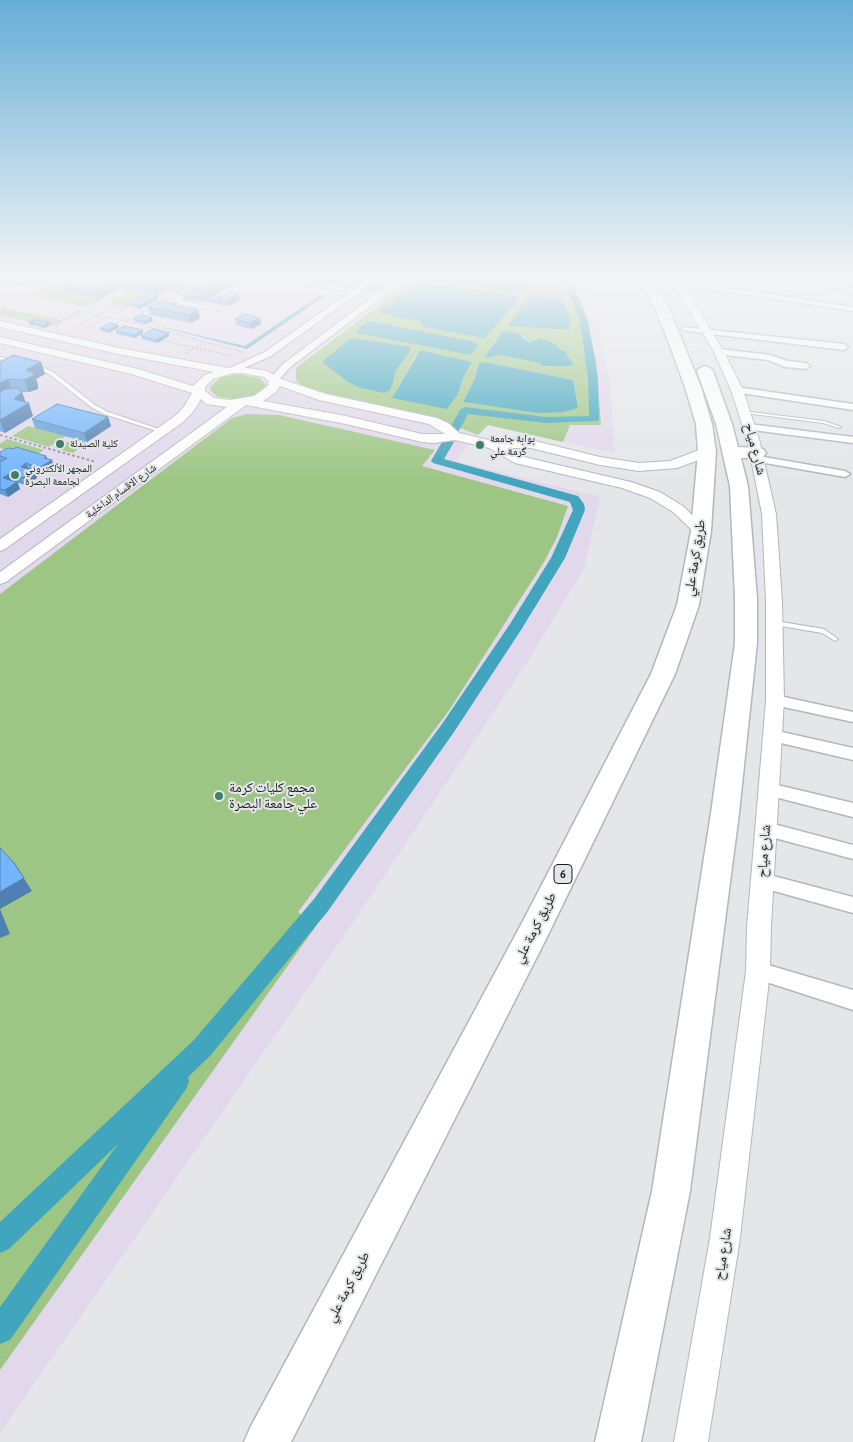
<!DOCTYPE html>
<meta charset="utf-8">
<style>
body{margin:0}
canvas{display:block;background:#e4e6e9}
</style>
<canvas width="853" height="1442"></canvas>
<script>
const g = document.querySelector('canvas').getContext('2d');
g.lineJoin = 'round';
function fill(path, color) {
  g.fillStyle = color;
  g.fill(path, 'evenodd');
}
function toPath(rows) {
  const path = new Path2D();
  for (const r of rows) {
    path.moveTo(r[0], r[1]);
    for (let i = 2; i < r.length; i += 2) path.lineTo(r[i], r[i + 1]);
  }
  return path;
}
function trace(path, color, width, dash) {
  g.strokeStyle = color;
  g.lineWidth = width;
  g.lineCap = dash ? 'butt' : 'round';
  g.setLineDash(dash || []);
  g.stroke(path);
}
function write(font, color, halo, rows, align = 'center') {
  g.font = font + ' "Alegreya Sans","Noto Naskh Arabic",sans-serif';
  g.lineWidth = 4;
  g.setLineDash([]);
  g.textBaseline = 'middle';
  g.strokeStyle = halo;
  g.fillStyle = color;
  for (const [text, x, y, turn = 0] of rows) {
    g.save();
    g.translate(x, y);
    g.rotate((+turn || 0) * Math.PI / 180);
    g.textAlign = isNaN(turn) ? turn : align;
    if (halo) g.strokeText(text, 0, 0);
    g.fillText(text, 0, 0);
    g.restore();
  }
}
const education = toPath([
 [0,277,579,277,586,288,598,320,610,383,615,453,488,425,455,461,600,497,584,569,529,659,346,933,0,1433]
]);
const green = toPath([
 [65,277,64,279,75,281,77,279,68,277,90,279,66,294,94,300,123,288,85,307,29,295],
 [294,277,357,277,365,280,354,288],
 [381,277,390,277,382,282,383,285,392,277,397,277,377,292,381,285,378,283,380,285,375,293,366,294,362,292],
 [416,277,432,277,431,279,439,282,519,293,536,278,534,277,571,277,585,314,596,359,601,425,570,425,563,442,488,425,478,435,453,425,401,411,305,389,296,380,296,368],
 [419,283,457,287,520,297,484,338,425,327,420,321,393,317,394,314,378,311,392,304],
 [566,311,570,319,569,330,509,326],
 [370,321,471,341,478,344,476,350,470,355,357,333],
 [523,336,530,343,541,340,556,344,571,366,554,365,550,367,540,363,499,355,490,358,485,356,496,339],
 [353,338,410,348,411,350,395,372,394,379,385,393,360,388,348,382,323,362,348,340],
 [417,353,472,362,463,378,458,394,392,398],
 [485,362,573,380,578,408,537,413,463,402,475,378,479,363],
 [127,292,146,296,127,307,108,303],
 [3,308,61,320,79,310,82,311,52,326,0,315,0,310],
 [237,374,260,378,266,385,264,389,253,396,235,399,218,397,210,390,211,386,220,378],
 [247,414,279,415,435,450,422,466,568,506,557,537,544,562,450,709,298,912,316,926,0,1370,0,594,232,418],
 [28,426,66,436,49,447,12,436],
 [7,439,44,450,32,458,0,448,0,444],
 [73,439,87,442,73,453,57,449]
]);
const water = toPath([
 [432,277,534,277,536,278,520,293,439,282,430,279],
 [419,283,457,287,520,297,496,326,484,338,424,327,420,321,392,317,393,314,387,314,377,311,392,304,396,298],
 [320,295,325,296,247,349,149,324,245,346],
 [532,297,560,299,564,302,570,319,569,330,508,326,527,299],
 [370,321,471,341,478,344,476,350,470,355,356,333,360,327],
 [508,331,517,333,530,343,539,338,556,344,560,350,568,352,566,355,573,363,571,366,543,366,540,363,499,355,490,358,485,356,502,332],
 [353,338,410,347,411,350,395,372,394,379,390,390,384,393,360,388,348,382,322,362,348,340],
 [420,350,472,362,463,378,458,394,447,409,392,398],
 [485,362,573,380,578,408,563,412,537,413,463,402,475,378,479,363]
]);
const canal = toPath([
 [562,277,570,277,588,321,598,378,599,419,598,421,546,423,468,414,457,434,449,434,448,432,460,410,465,407,546,417,589,416,588,378,580,321,562,277],
 [448,439,454,442,444,459,578,496,584,504,585,510,565,558,521,630,454,732,328,911,210,1056,188,1077,189,1081,186,1089,10,1340,0,1344,0,1307,118,1144,9,1249,0,1253,0,1222,194,1040,314,899,442,724,510,624,551,558,573,510,570,502,433,463,431,461,442,442,448,439]
]);
const pathFar1 = toPath([
 [184,283,195,277],
 [37,290,60,294],
 [66,291,60,294,99,302],
 [113,296,126,299,136,295],
 [14,299,61,277],
 [48,299,57,294],
 [169,300,161,296,173,289],
 [103,303,144,312],
 [117,305,126,300,137,301],
 [88,309,90,315,126,321],
 [151,309,126,321,243,352],
 [79,325,115,306],
 [56,326,123,291,146,296],
 [88,327,132,305],
 [161,340,232,356],
 [186,353,204,342]
]);
const path = toPath([
 [0,435,96,462]
]);
const service = toPath([
 [12,277,17,277,0,285,0,283,12,277],
 [215,277,220,277,179,299,181,301,219,309,219,311,179,303,175,299,215,277],
 [274,277,282,277,357,291,355,292,274,277],
 [0,357,16,360,18,361,16,362,0,359,0,357],
 [32,365,36,365,53,372,95,405,108,412,165,431,160,432,104,414,91,407,49,374,32,367,32,365],
 [743,411,824,421,841,427,839,428,823,423,745,413,743,412,743,411],
 [773,621,775,621,824,629,838,639,835,641,822,633,775,625,772,623,773,621]
]);
const minor = toPath([
 [371,277,380,277,271,356,234,372,231,373,226,370,265,352,371,277],
 [399,277,408,277,289,368,277,382,271,382,269,380,283,364,399,277],
 [780,277,795,277,853,288,853,292,780,277],
 [675,280,853,307,853,311,678,284,675,284,675,280],
 [683,327,844,344,848,347,844,350,686,331,682,329,683,327],
 [719,349,770,355,787,361,806,363,810,366,806,369,785,367,768,360,716,354,715,352,719,349],
 [737,387,853,404,853,410,734,392,732,390,737,387],
 [749,424,853,437,853,443,745,429,744,427,749,424],
 [758,456,845,471,850,474,845,477,754,461,753,459,758,456],
 [775,695,853,712,853,722,770,704,768,700,770,696,775,695],
 [773,730,853,748,853,760,768,740,765,736,768,732,773,730],
 [769,783,853,803,853,817,763,794,761,789,763,784,769,783],
 [766,822,853,845,853,859,760,834,758,829,760,824,766,822],
 [762,873,853,897,853,913,756,886,753,881,756,876,762,873],
 [758,962,853,990,853,1010,751,977,748,971,751,965,758,962]
]);
const tertiary = toPath([
 [669,277,679,277,724,352,743,390,759,439,776,514,782,601,784,700,771,927,770,971,740,1238,708,1442,674,1442,710,1238,746,971,747,927,766,700,766,601,762,514,747,439,731,390,714,352,669,277],
 [0,321,119,348,228,368,241,367,267,371,278,378,326,394,437,418,448,423,459,433,493,441,531,440,600,457,639,463,670,461,702,449,712,449,714,452,712,455,677,468,639,471,600,465,531,448,507,448,524,457,631,482,660,492,683,506,708,531,706,534,696,534,673,512,650,498,622,488,515,463,489,448,455,440,434,443,422,442,346,424,246,405,6,582,0,584,0,572,227,407,206,404,201,399,193,412,183,422,5,549,0,551,0,539,175,416,184,407,192,393,131,374,0,343,0,337,138,369,193,386,205,375,214,372,119,354,0,327,0,321],
 [241,373,264,377,268,381,269,385,254,396,230,400,214,398,205,391,205,387,213,379,229,374,241,373],
 [280,386,319,400,429,424,445,434,422,434,346,416,263,401,276,392,280,386]
]);
const trunk = toPath([
 [637,277,649,277,668,306,701,387,712,424,716,452,711,531,699,605,675,674,545,941,291,1442,244,1442,251,1426,523,921,651,674,677,605,691,531,698,452,696,424,685,387,664,330,654,306,637,277],
 [705,366,710,368,713,371,732,424,738,447,757,448,763,449,766,453,763,457,757,458,741,458,748,486,757,598,757,643,739,813,690,1191,641,1442,595,1442,652,1191,711,813,735,643,735,598,730,486,716,424,697,371,700,368,705,366]
]);
const wall = toPath([
 [22,277,55,277,51,279,48,278,48,280,41,283,38,282,39,284,32,287,14,283,13,280,22,278],
 [62,277,76,277,77,278,73,280,63,279],
 [82,277,178,277,180,283,156,296,158,296,158,299,140,309,130,306,129,304,147,294,120,288,97,300,65,293,63,285],
 [210,277,241,277,241,279,235,283,233,283,234,284,209,298,240,299,229,306,219,305,219,303,218,304,207,302,207,300,202,302,184,300,182,295,193,290,193,287],
 [321,277,337,277,333,279],
 [355,277,369,277,365,280,355,278],
 [14,282,14,284,8,287,0,286,0,283],
 [191,286,177,294,171,292,170,290],
 [176,305,198,310,200,318,191,323,150,315,148,307],
 [152,318,153,321,145,324,135,322,134,319],
 [260,318,261,324,251,329,236,325,235,319],
 [29,322,49,322,50,325,45,328,30,325],
 [119,327,109,333,101,331,100,328],
 [143,330,143,333,135,338,116,334,116,331],
 [169,333,169,336,157,343,142,339,141,336],
 [0,361,41,362,45,374,36,379,38,385,38,389,29,392,22,392,26,403,33,416,5,433,0,431],
 [108,417,111,426,87,442,35,428,32,419],
 [0,452,46,456,47,459,54,466,42,474,35,472,37,478,26,485,18,483,20,489,8,497,0,494]
]);
const shadedWall = toPath([
 [47,277,48,280,41,283,40,280],
 [73,277,76,277,77,278,73,280,72,278],
 [95,277,96,277,98,285,90,280],
 [136,277,143,277,144,282,134,278],
 [174,277,178,277,180,283,155,296,153,288],
 [230,277,232,277,234,284,209,298,208,290],
 [234,277,241,277,241,279,235,283],
 [118,280,120,288,97,300,94,292],
 [38,281,39,284,32,287,31,284],
 [14,282,14,284,8,287,7,285],
 [190,284,191,286,177,294,176,291],
 [208,293,209,298,202,302,201,297],
 [239,294,240,299,229,306,228,301],
 [158,296,158,299,140,309,139,306],
 [198,310,200,318,191,323,189,315],
 [152,318,153,321,145,324,144,322],
 [260,318,261,324,251,329,250,323],
 [49,322,50,325,45,328,44,325],
 [118,325,119,327,109,333,108,330],
 [143,330,143,333,135,338,134,335],
 [169,333,169,336,157,343,156,340],
 [41,362,45,374,36,379,38,385,38,389,29,392,24,380,26,370],
 [8,379,12,391,0,398,0,383],
 [22,392,26,404,29,403,33,416,5,433,0,420,14,399],
 [108,417,111,426,87,442,84,433],
 [46,456,49,462,52,460,54,466,42,474,39,468,44,458],
 [26,463,28,470,21,467],
 [34,471,37,478,26,485,23,478],
 [9,474,11,481,3,478],
 [17,482,20,489,8,497,5,490],
 [14,863,32,891,0,909,10,934,0,938,0,892]
]);
const building = toPath([
 [20,277,38,281,31,284,13,280,20,277],
 [25,277,47,277,40,280,25,277],
 [82,277,95,277,90,280,99,282,106,278,98,277,136,277,134,278,142,279,147,277,174,277,153,288,118,280,94,292,63,285,82,277],
 [210,277,230,277,208,290,193,287,210,277],
 [6,280,14,282,7,285,0,283,6,280],
 [184,282,190,284,176,291,170,290,184,282],
 [191,290,208,293,201,297,182,295,191,290],
 [229,292,239,294,228,301,218,299,229,292],
 [148,294,158,296,139,306,129,304,148,294],
 [214,295,222,297,218,299,219,300,217,301,207,300,214,295],
 [160,300,176,304,174,305,198,310,189,315,148,307,160,300],
 [245,314,260,318,250,323,235,319,245,314],
 [142,315,152,318,144,322,134,319,142,315],
 [34,320,49,322,44,325,29,322,34,320],
 [110,323,118,325,108,330,100,328,110,323],
 [124,326,143,330,134,335,116,331,124,326],
 [153,329,169,333,156,340,141,336,153,329],
 [13,355,41,362,26,370,34,373,33,376,24,380,8,379,0,383,0,362,13,355],
 [17,388,22,392,14,399,29,403,0,420,0,392,5,389,17,388],
 [57,404,108,417,84,433,32,419,57,404],
 [16,447,46,456,44,458,52,460,39,468,26,463,21,467,34,471,23,478,9,474,3,478,17,482,5,490,0,489,0,461,2,461,7,458,0,456,0,452,8,448,14,449,16,447],
 [0,848,14,863,24,878,0,892,0,848]
]);
const markers = [
 [60,444,5,"#417f6c"],
 [480,445,5,"#417f6c"],
 [15,475,5,"#417f6c"],
 [219,796,5,"#417f6c"]
];
const farPoinames = [
 ["بوابة جامعة",490,439],
 ["گرمة علي",490,452],
 ["كلية الصيدلة",70,444],
 ["المجهر الألكتروني",25,469],
 ["لجامعة البصرة",25,482]
];
const farStreetnames = [
 ["شارع الاقسام الداخلية",121,491,-36]
];
const shields = [
 [563,874,18]
];
const shieldNames = [
 ["6",563,874]
];
const streetNames = [
 ["شارع مياح",755,449,75],
 ["طريق كرمة علي",695,558,-81],
 ["شارع مياح",764,851,-86],
 ["طريق كرمة علي",535,928,-63],
 ["شارع مياح",723,1254,-81],
 ["طريق كرمة علي",348,1287,-62]
];
const poiNames = [
 ["مجمع كليات كرمة",229,788],
 ["علي جامعة البصرة",229,804]
];
fill(education, '#e2d8ec');
fill(green, '#9dc684');
fill(water, '#40a5bd');
fill(canal, '#40a5bd');
trace(service, '#b4b6b9', 2);
trace(minor, '#b4b6b9', 3);
trace(tertiary, '#b4b6b9', 2);
trace(trunk, '#b4b6b9', 3);
trace(pathFar1, '#909294', 1, [2, 2]);
trace(path, '#909294', 2, [2.5, 2.5]);
fill(service, '#fff');
fill(minor, '#fff');
fill(tertiary, '#fff');
fill(trunk, '#fff');
fill(wall, '#639dda');
fill(shadedWall, '#507fb1');
fill(building, '#73b6fd');
trace(building, '#507fb1', 1);
const sky = g.createLinearGradient(0, 0, 0, 479);
sky.addColorStop(0, '#65aed7');
sky.addColorStop(0.58, '#f3f4f5');
sky.addColorStop(1, '#f3f4f500');
g.fillStyle = sky;
g.fillRect(0, 0, 853, 479);
for (const [x, y, r, color] of markers) {
  const dot = new Path2D();
  dot.arc(x, y, r, 0, 2 * Math.PI);
  g.fillStyle = color;
  g.fill(dot);
  trace(dot, '#e4e6e9', 2);
}
write('11px', '#191a1a', '#e4e6e9', farPoinames, 'left');
write('11px', '#191a1a', '#e4e6e9', farStreetnames);
for (const [x, y, w] of shields) {
  const box = new Path2D();
  box.roundRect(x - w / 2, y - 9.5, w, 19, 4);
  g.fillStyle = '#e4e6e9';
  g.fill(box);
  trace(box, '#191a1a', 1);
}
write('bold 12px', '#191a1a', null, shieldNames);
write('14px', '#191a1a', '#e4e6e9', streetNames);
write('14px', '#191a1a', '#e4e6e9', poiNames, 'left');
</script>
